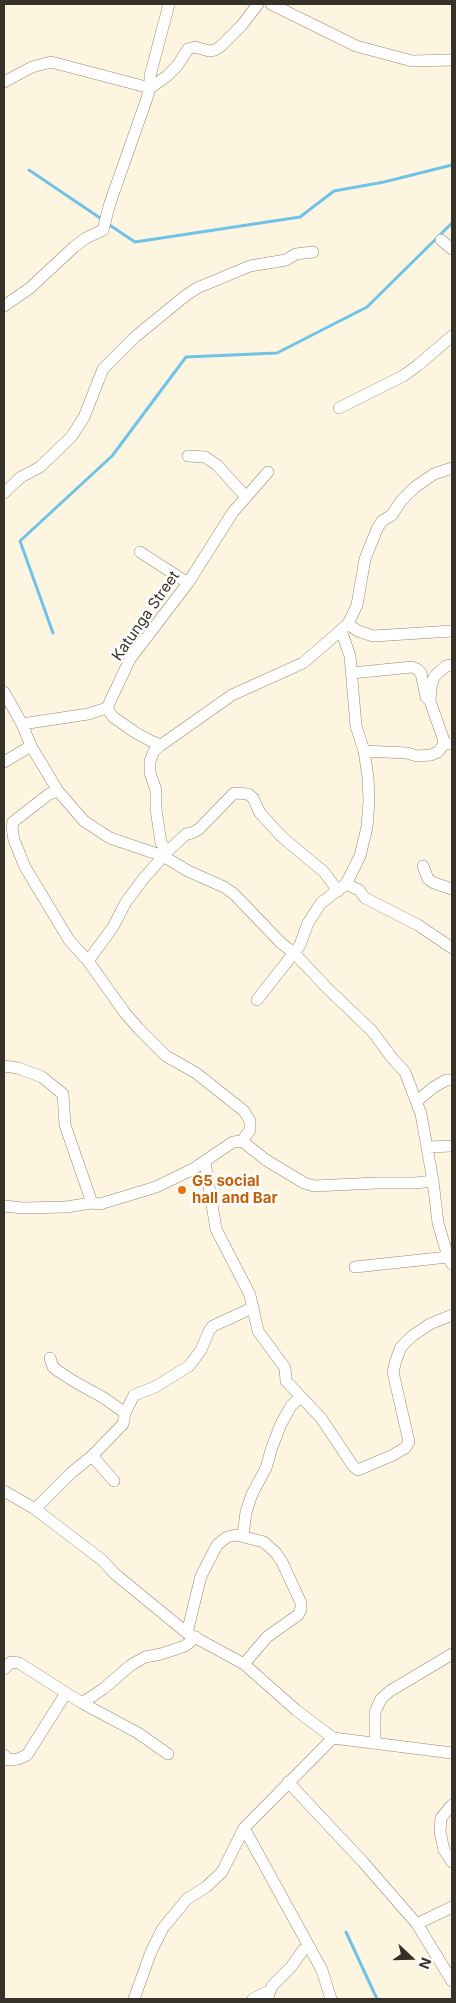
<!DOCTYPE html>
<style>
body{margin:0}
#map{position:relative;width:456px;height:2003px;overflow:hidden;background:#fef5e1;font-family:Inter,sans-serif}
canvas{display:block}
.frame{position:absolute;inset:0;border:5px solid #363229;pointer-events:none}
.north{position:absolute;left:386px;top:1933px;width:50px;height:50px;-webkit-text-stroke:4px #fff;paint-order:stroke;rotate:111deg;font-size:14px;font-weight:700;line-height:20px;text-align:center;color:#363229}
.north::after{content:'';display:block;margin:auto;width:18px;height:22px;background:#363229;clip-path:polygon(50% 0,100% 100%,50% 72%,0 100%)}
</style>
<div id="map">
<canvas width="456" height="2003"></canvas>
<div class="frame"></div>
<div class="north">N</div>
</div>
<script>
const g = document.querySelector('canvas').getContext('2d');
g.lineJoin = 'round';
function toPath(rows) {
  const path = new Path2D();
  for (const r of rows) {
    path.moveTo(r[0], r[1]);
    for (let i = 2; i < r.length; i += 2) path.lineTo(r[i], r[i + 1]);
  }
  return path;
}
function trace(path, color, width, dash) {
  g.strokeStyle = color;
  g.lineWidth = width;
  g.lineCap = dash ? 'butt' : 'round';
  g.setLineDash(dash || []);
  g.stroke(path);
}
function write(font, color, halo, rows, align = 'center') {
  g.font = font + ' Inter,sans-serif';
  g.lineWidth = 5;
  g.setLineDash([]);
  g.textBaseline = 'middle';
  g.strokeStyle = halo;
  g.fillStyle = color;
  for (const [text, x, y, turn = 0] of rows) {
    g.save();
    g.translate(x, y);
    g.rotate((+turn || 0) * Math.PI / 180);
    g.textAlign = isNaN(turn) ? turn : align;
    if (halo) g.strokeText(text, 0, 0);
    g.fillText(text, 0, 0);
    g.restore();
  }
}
const stream = toPath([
 [29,170,103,220],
 [108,224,135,242,300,217,334,191,384,182,452,165],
 [53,633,20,541,112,456,186,357,277,353,367,307,452,223],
 [346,1932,377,1999]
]);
const minor = toPath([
 [271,4,356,46,412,61,452,60],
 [4,82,32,67,51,62,150,88,167,76,177,66,188,49,195,47,209,51,215,50,221,46,242,25,258,4],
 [441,240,452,249],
 [4,306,30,288,74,247,86,238,103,230,110,203,146,101,150,88,150,76,169,4],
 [339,408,403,376,417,366,452,336],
 [188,456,205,457,217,465,246,497],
 [4,493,21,477,40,467,72,436,84,417,103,369,135,337,185,296,197,288,250,266,286,260,296,254,313,252],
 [140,552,188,583],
 [348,624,358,631,373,636,452,631],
 [341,630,350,656,356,726,364,751,368,777,369,801,367,827,360,856,346,884],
 [352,673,412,667,417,669,421,673,426,697,430,701],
 [4,692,22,724,31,746,58,791,84,821,110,838,163,856,188,871,224,887,234,894,281,943,294,953,327,988,372,1031,392,1058,405,1072,421,1114,433,1181,438,1223,448,1257,452,1264],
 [107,708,113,717,136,733,151,741,161,745,154,751,150,761,150,773,156,790,156,809,161,843,167,852],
 [22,724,88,714,107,708,130,659,188,583,233,512,268,472],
 [444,744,443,738,430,701,431,687,434,677,439,672,446,666,452,665],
 [161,745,232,695,303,663,348,624,357,605,365,559,377,529,382,521,392,515,401,501,415,487,434,474,452,468],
 [364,751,407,753,417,756,431,755,438,752,444,744,452,744],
 [4,762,31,746],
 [58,791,49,794,13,822,12,828,14,840,25,867,69,940,88,961,125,1013,139,1029,166,1056,196,1073,244,1111,250,1121,250,1130,242,1141],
 [423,866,428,879,434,883,452,889],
 [88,961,113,927,126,902,144,878,167,852,186,834,192,833,199,829,234,793,248,794,253,798,260,813,282,837,324,872,338,891],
 [257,1000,300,945,308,923,321,903,346,884,359,890,365,898,418,925,452,948],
 [4,1066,18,1068,42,1077,63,1094,65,1125,92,1203],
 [417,1101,434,1087,446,1080,452,1080],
 [427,1147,452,1146],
 [205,1162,216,1229,250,1295,258,1331,285,1368,286,1381,321,1418,353,1466,358,1470,393,1455,405,1448,409,1442,393,1372,396,1360,401,1347,412,1336,430,1324,452,1315],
 [4,1206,23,1208,66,1207,92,1203,100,1204,156,1187,193,1169,233,1142,242,1141,266,1160,304,1183,314,1186,376,1183,415,1183,433,1181],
 [355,1267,448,1257],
 [50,1358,53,1367,58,1371,75,1382,104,1398,125,1413],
 [92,1456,114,1481],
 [4,1491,35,1509,102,1560,115,1574,187,1633,244,1664,296,1710,333,1738,452,1753],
 [35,1509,71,1473,92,1456,123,1424,125,1413,134,1395,155,1387,189,1366,201,1350,209,1331,213,1326,252,1308],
 [243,1535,246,1512,252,1494,266,1468,272,1447,281,1424,291,1406,300,1397],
 [187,1633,201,1576,217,1545,227,1537,236,1535,264,1542,276,1553,282,1562,301,1603,301,1609,298,1615,267,1637,244,1664],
 [4,1669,11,1662,19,1663,82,1703,138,1733,168,1754],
 [82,1703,103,1689,131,1665,145,1657,161,1654,185,1646,196,1637],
 [375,1743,375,1712,381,1699,390,1691,452,1654],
 [4,1755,8,1760,18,1759,27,1755,66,1693],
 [288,1782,363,1862,417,1924,452,1981],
 [452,1805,441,1818,440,1832,444,1850,452,1862],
 [244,1828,322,1970,331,1999],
 [417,1924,452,1907],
 [134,1999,151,1952,163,1928,187,1899,206,1887,222,1872,244,1828,333,1738],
 [253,1999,269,1991],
 [267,1999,272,1986,291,1967,303,1950]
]);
const markers = [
 [182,1190,5,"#e8710a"]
];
const streetNames = [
 ["Katunga Street",146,616,-55]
];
const foodNames = [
 ["G5 social",192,1181],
 ["hall and Bar",192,1198]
];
trace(stream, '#6fc3e6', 3);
trace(minor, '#948a73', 12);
trace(minor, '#fff', 11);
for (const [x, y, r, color] of markers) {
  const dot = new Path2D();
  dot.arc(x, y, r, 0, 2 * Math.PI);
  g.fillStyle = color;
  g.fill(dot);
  trace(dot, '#fff', 2);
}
write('15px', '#363229', '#fff', streetNames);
write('bold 15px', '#c56008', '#fff', foodNames, 'left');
</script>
